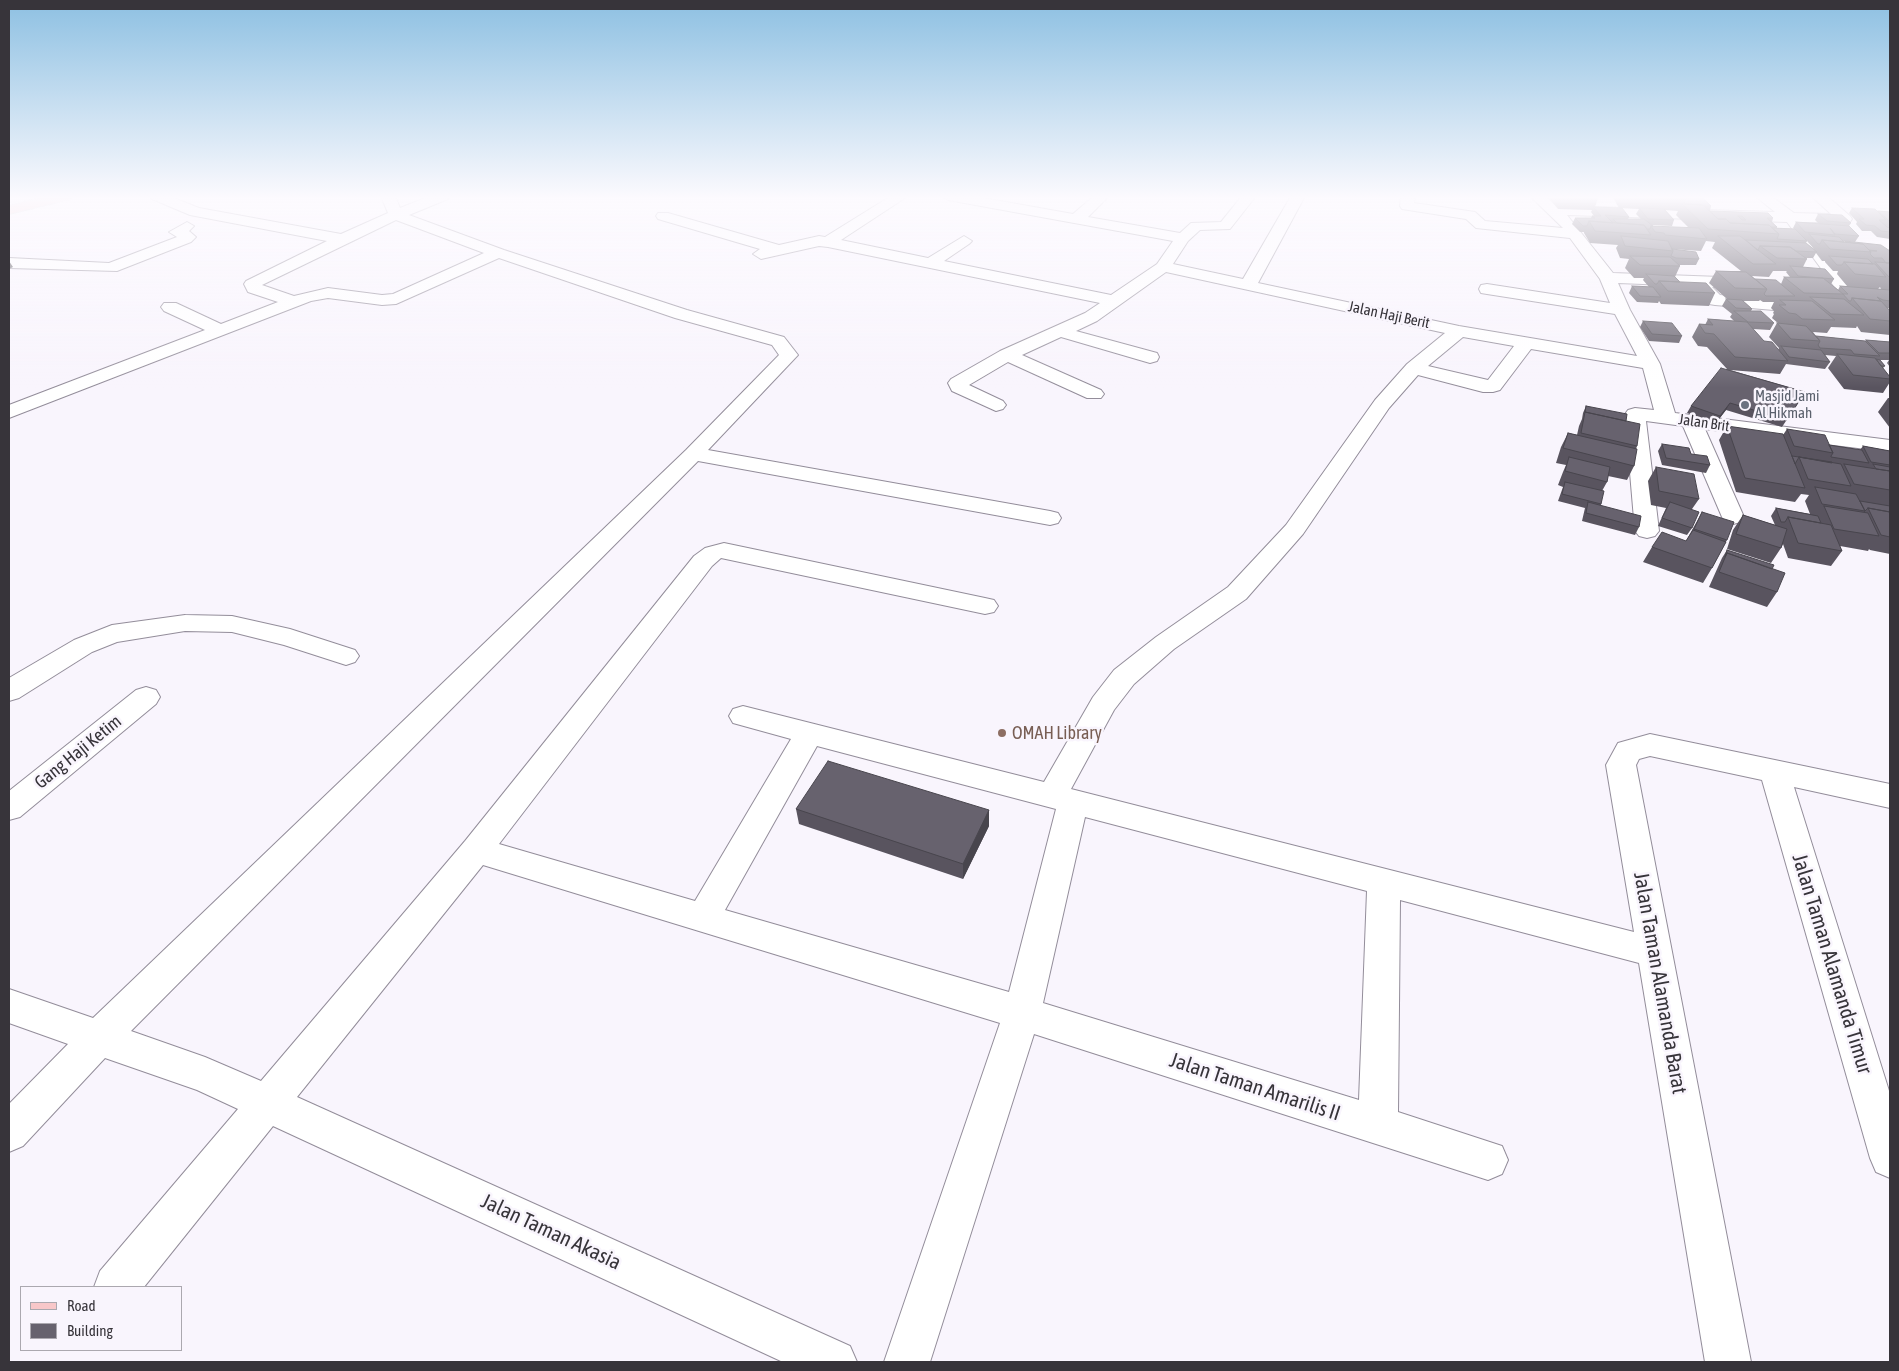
<!DOCTYPE html>
<style>
body{margin:0}
#map{position:relative;width:1899px;height:1371px;overflow:hidden;background:#f9f5fd;font-family:"Asap Condensed",sans-serif}
canvas{display:block}
.frame{position:absolute;inset:0;border:10px solid #37343a;pointer-events:none}
.legend{position:absolute;left:20px;top:1286px;width:162px;height:65px;box-sizing:border-box;background:#f9f5fd;border:1px solid #aba8af;margin:0;padding:6px 9px;list-style:none;font-size:15px;color:#37343a}
.legend li{display:flex;align-items:center;gap:10px;height:25px}
.legend b{width:25px;border:1px solid #aba8af}
</style>
<div id="map">
<canvas width="1899" height="1371"></canvas>
<div class="frame"></div>
<ul class="legend">
<li><b style="height:6px;background:#f8c7c9"></b>Road</li>
<li><b style="height:14px;background:#67626e"></b>Building</li>
</ul>
</div>
<script>
const g = document.querySelector('canvas').getContext('2d');
g.lineJoin = 'round';
function toPath(rows) {
  const path = new Path2D();
  for (const r of rows) {
    path.moveTo(r[0], r[1]);
    for (let i = 2; i < r.length; i += 2) path.lineTo(r[i], r[i + 1]);
  }
  return path;
}
function trace(path, color, width, dash) {
  g.strokeStyle = color;
  g.lineWidth = width;
  g.lineCap = dash ? 'butt' : 'round';
  g.setLineDash(dash || []);
  g.stroke(path);
}
function fill(path, color) {
  g.fillStyle = color;
  g.fill(path, 'evenodd');
}
function write(font, color, halo, rows, align = 'center') {
  g.font = font + ' "Asap Condensed",sans-serif';
  g.lineWidth = 5;
  g.setLineDash([]);
  g.textBaseline = 'middle';
  g.strokeStyle = halo;
  g.fillStyle = color;
  for (const [text, x, y, turn = 0] of rows) {
    g.save();
    g.translate(x, y);
    g.rotate((+turn || 0) * Math.PI / 180);
    g.textAlign = isNaN(turn) ? turn : align;
    if (halo) g.strokeText(text, 0, 0);
    g.fillText(text, 0, 0);
    g.restore();
  }
}
const minor = toPath([
 [150,196,169,196,199,208,341,234,388,213,381,196,395,196,400,208,430,196,450,196,448,199,409,215,504,250,687,310,784,337,798,355,708,450,1050,511,1058,513,1061,518,1058,523,1050,525,698,461,131,1031,205,1057,261,1081,465,841,694,556,705,548,724,543,985,598,994,600,998,606,994,612,985,614,721,558,712,566,499,844,695,901,791,739,733,723,729,716,733,709,743,706,1044,782,1093,697,1114,670,1156,637,1228,587,1286,525,1375,400,1407,364,1445,333,1166,272,1097,321,1076,331,1157,353,1159,357,1157,361,1150,363,1061,337,1022,355,1101,390,1104,394,1101,398,1087,398,1008,362,969,385,1003,401,1006,405,1003,409,996,411,952,391,948,383,951,379,1000,351,1085,313,1100,303,828,247,819,246,761,259,753,254,760,249,658,219,656,216,658,213,668,213,779,245,819,236,825,237,891,196,908,196,841,240,928,258,964,236,972,241,969,244,944,261,1111,295,1157,264,1173,241,948,200,941,196,972,196,1073,214,1094,196,1109,196,1088,217,1180,233,1191,223,1221,222,1242,196,1256,196,1230,229,1200,230,1188,241,1173,264,1243,279,1291,196,1305,196,1258,283,1459,326,1637,356,1615,314,1487,294,1481,293,1479,289,1481,285,1487,284,1610,303,1600,279,1570,238,1476,228,1466,219,1402,209,1400,206,1401,196,1415,196,1414,203,1475,212,1485,221,1563,228,1530,196,1545,196,1556,206,1775,212,1755,196,1771,196,1794,213,1831,214,1811,196,1827,196,1850,216,1852,219,1850,222,1803,222,1853,289,1851,293,1845,294,1839,293,1787,222,1567,215,1613,273,1747,278,1753,280,1755,283,1753,286,1712,287,1720,295,1809,303,1815,304,1818,308,1815,312,1809,313,1715,305,1709,304,1693,286,1618,283,1630,310,1660,364,1675,413,1890,440,1890,452,1705,429,1744,517,1741,522,1733,524,1725,522,1722,517,1683,426,1646,421,1659,531,1655,536,1647,538,1639,536,1635,531,1625,414,1628,410,1635,408,1654,410,1643,368,1531,349,1500,390,1493,392,1483,392,1418,375,1389,408,1303,534,1246,599,1174,649,1134,684,1114,710,1071,789,1634,932,1606,765,1618,743,1650,734,1890,784,1890,808,1794,787,1890,1094,1890,1178,1876,1172,1870,1158,1762,780,1650,756,1639,759,1636,765,1751,1362,1705,1362,1639,963,1400,900,1398,1112,1502,1146,1508,1160,1502,1174,1488,1180,1034,1034,930,1362,884,1362,1000,1023,483,865,297,1097,850,1346,857,1362,783,1362,273,1126,144,1287,94,1287,100,1271,238,1109,197,1090,105,1058,23,1146,9,1152,9,1104,68,1044,9,1023,9,989,93,1018,686,450,779,355,772,345,675,318,499,258,396,304,382,305,328,298,311,301,9,418,9,405,205,330,164,311,161,307,164,303,176,303,221,324,278,302,248,292,244,284,246,281,327,241,190,215,152,199,150,196],
 [396,220,484,253,393,294,382,295,328,288,294,296,262,285,396,220],
 [1463,337,1514,346,1488,380,1428,366,1463,337],
 [817,746,1056,809,1009,992,725,910,817,746],
 [1085,817,1367,891,1359,1100,1043,1003,1085,817],
 [187,222,194,226,189,231,196,237,191,242,117,271,9,268,9,258,109,263,177,237,169,232,187,222],
 [185,615,232,616,290,629,355,650,359,656,355,662,346,665,284,645,232,632,185,631,117,642,92,652,19,698,9,701,9,678,74,640,112,625,185,615],
 [146,687,156,690,160,697,156,704,20,817,9,820,9,791,136,690,146,687]
]);
const major = toPath([
 [48,196,72,196,70,199,9,214,9,206,48,196]
]);
const wall = toPath([
 [1548,196,1596,196,1598,198,1595,207,1629,217,1628,219,1641,219,1636,214,1639,209,1619,208,1612,196,1701,196,1711,206,1710,211,1773,218,1772,222,1777,227,1777,228,1794,229,1793,228,1796,222,1819,224,1815,220,1818,214,1851,223,1849,226,1859,236,1855,242,1842,241,1844,242,1845,241,1890,251,1890,290,1881,289,1880,287,1878,289,1890,290,1890,308,1888,308,1890,311,1890,335,1861,332,1857,326,1856,328,1831,327,1827,333,1813,332,1816,336,1865,341,1866,340,1890,342,1890,367,1887,363,1889,360,1880,360,1885,366,1883,368,1890,377,1890,382,1883,393,1844,389,1828,368,1836,356,1825,355,1830,362,1825,369,1786,364,1780,374,1730,370,1805,392,1782,427,1726,410,1716,423,1687,413,1691,406,1727,369,1707,347,1698,346,1692,337,1699,324,1705,325,1708,319,1734,321,1730,317,1732,314,1722,306,1726,299,1727,299,1709,283,1716,271,1741,271,1712,248,1715,242,1706,241,1701,251,1671,249,1672,249,1699,259,1696,265,1678,265,1680,266,1675,277,1680,282,1715,293,1709,306,1661,304,1659,301,1658,303,1637,302,1629,293,1632,286,1649,287,1643,280,1644,278,1634,278,1625,268,1629,259,1620,258,1616,248,1618,245,1590,243,1584,233,1584,232,1580,232,1572,224,1575,218,1591,218,1592,216,1594,216,1591,212,1592,210,1558,209,1548,197],
 [1665,210,1678,211,1676,215,1689,228,1653,226,1651,225,1672,226,1674,220],
 [1807,241,1814,249,1806,243],
 [1816,253,1822,261,1825,261,1825,262,1833,271,1838,271,1837,274,1847,286,1840,286,1838,290,1831,284,1834,279,1803,267,1807,259,1805,258,1813,258],
 [1773,271,1787,271,1786,272,1790,277,1784,277,1781,284,1755,279,1752,276,1769,277],
 [1760,300,1763,302,1774,302,1771,308,1774,311,1773,313,1774,314,1772,318,1779,324,1777,323,1769,337,1779,348,1778,350,1764,341,1753,329,1770,330,1774,323,1751,311,1752,309,1743,301,1759,301],
 [1852,208,1878,212,1878,211,1890,212,1890,239,1877,237,1871,231,1862,231,1856,224,1857,222,1849,213],
 [1643,321,1682,336,1679,343,1649,341,1640,327],
 [1888,398,1890,398,1890,428,1878,412],
 [1586,406,1626,421,1637,446,1636,449,1634,466,1627,480,1608,476,1607,482,1602,491,1601,506,1639,527,1635,535,1582,521,1585,508,1558,501,1563,487,1558,485,1563,472,1566,465,1556,463,1561,447,1568,433,1577,435,1579,426,1582,419,1583,413],
 [1727,426,1783,435,1787,429,1829,445,1860,450,1863,446,1890,451,1890,554,1870,550,1869,549,1868,551,1840,546,1842,551,1831,566,1788,558,1783,544,1781,548,1771,563,1727,549,1733,530,1743,515,1775,525,1771,516,1776,508,1810,514,1805,501,1809,495,1801,494,1795,502,1736,492,1719,440],
 [1662,444,1691,454,1710,465,1706,473,1662,465,1658,451],
 [1656,467,1699,499,1692,509,1692,528,1687,535,1658,526,1666,508,1651,505,1648,481],
 [1702,512,1727,540,1712,568,1703,583,1643,562,1652,547,1686,541],
 [1727,550,1772,569,1777,592,1767,607,1709,587,1722,558],
 [796,809,989,810,989,826,963,879,799,824]
]);
const shadedWall = toPath([
 [9,261,13,267,9,269],
 [1730,403,1726,410,1716,423,1720,416],
 [989,810,989,826,963,879,963,864]
]);
const building = toPath([
 [1562,196,1596,196,1598,198,1563,197,1562,196],
 [1624,196,1683,196,1686,200,1624,196],
 [1683,196,1701,196,1711,206,1704,206,1703,205,1685,204,1684,203,1686,200,1683,196],
 [1682,204,1703,205,1718,219,1726,219,1730,223,1769,225,1779,234,1708,229,1682,204],
 [1593,207,1622,208,1629,217,1605,215,1613,223,1589,221,1587,226,1583,226,1575,218,1595,218,1592,216,1601,216,1593,207],
 [1639,208,1664,209,1674,220,1648,219,1639,208],
 [1852,208,1875,209,1886,220,1879,220,1887,227,1890,228,1890,232,1881,231,1875,226,1866,225,1859,219,1864,219,1852,208],
 [1710,211,1768,213,1773,218,1767,218,1777,227,1771,227,1769,225,1730,223,1726,219,1718,219,1710,211],
 [1738,216,1742,216,1746,220,1742,220,1738,216],
 [1878,211,1890,212,1890,222,1878,211],
 [1818,214,1842,215,1851,223,1827,221,1818,214],
 [1613,219,1644,219,1653,226,1651,226,1650,229,1647,229,1644,225,1617,223,1613,219],
 [1589,221,1644,225,1651,235,1595,231,1589,221],
 [1796,222,1849,226,1859,236,1835,234,1830,228,1835,235,1805,232,1796,222],
 [1651,226,1699,228,1707,239,1665,235,1664,233,1655,232,1651,226],
 [1772,228,1795,229,1807,241,1777,239,1779,234,1772,228],
 [1809,234,1839,237,1844,242,1822,240,1820,244,1818,244,1809,234],
 [1621,236,1668,241,1673,251,1625,246,1621,236],
 [1718,236,1740,236,1776,264,1753,264,1718,236],
 [1746,240,1806,243,1817,252,1796,251,1790,247,1760,246,1758,250,1757,250,1746,240],
 [1822,240,1863,244,1871,252,1830,249,1822,240],
 [1845,241,1881,245,1890,251,1890,263,1886,263,1882,258,1874,258,1870,254,1871,252,1869,251,1877,251,1869,250,1863,244,1846,242,1845,241],
 [1760,246,1790,247,1807,259,1777,258,1760,246],
 [1672,249,1696,252,1699,259,1676,258,1671,256,1673,251,1672,249],
 [1630,256,1670,257,1680,266,1640,265,1630,256],
 [1829,256,1868,259,1873,264,1844,262,1842,265,1837,265,1829,256],
 [1844,262,1875,264,1886,277,1855,274,1844,262],
 [1875,262,1890,263,1890,277,1889,277,1875,262],
 [1790,266,1825,269,1834,279,1798,276,1790,266],
 [1716,271,1746,272,1767,289,1735,288,1716,271],
 [1646,274,1674,276,1680,282,1659,281,1657,284,1655,284,1646,274],
 [1784,277,1823,278,1843,294,1804,293,1784,277],
 [1755,279,1776,280,1795,296,1766,296,1764,294,1767,289,1755,279],
 [1659,281,1706,283,1715,293,1668,291,1659,281],
 [1632,286,1653,287,1661,297,1640,296,1632,286],
 [1840,286,1890,290,1890,301,1883,300,1877,297,1881,301,1852,298,1851,301,1849,301,1843,294,1848,294,1840,286],
 [1810,297,1844,299,1864,315,1831,314,1810,297],
 [1852,298,1881,301,1890,311,1890,321,1870,319,1852,298],
 [1726,299,1742,300,1752,309,1736,308,1726,299],
 [1780,300,1812,301,1835,320,1802,319,1796,314,1789,313,1779,305,1786,305,1780,300],
 [1734,311,1761,311,1774,323,1748,322,1734,311],
 [1708,319,1747,322,1764,341,1772,342,1788,361,1735,357,1714,334,1705,333,1699,324,1713,325,1708,319],
 [1643,321,1672,323,1682,336,1652,334,1643,321],
 [1777,323,1806,326,1820,341,1791,339,1777,323],
 [1816,336,1865,341,1880,356,1854,354,1851,350,1820,348,1818,345,1820,341,1816,336],
 [1866,340,1890,342,1890,353,1879,353,1866,340],
 [1781,346,1821,350,1830,362,1789,357,1781,346],
 [1837,354,1875,358,1890,377,1890,379,1853,375,1837,354],
 [1876,359,1880,360,1885,366,1881,366,1876,359],
 [1721,368,1805,392,1787,420,1730,403,1720,416,1691,406,1721,368],
 [1586,406,1627,414,1626,421,1585,412,1586,406],
 [1585,412,1640,424,1637,446,1581,433,1585,412],
 [1727,426,1783,434,1805,488,1745,478,1727,426],
 [1787,429,1825,435,1833,453,1794,446,1787,429],
 [1568,433,1637,449,1634,466,1563,448,1568,433],
 [1662,444,1689,448,1691,454,1707,456,1710,465,1666,458,1662,444],
 [1829,445,1862,450,1869,463,1831,457,1831,456,1833,453,1829,445],
 [1863,446,1890,451,1890,465,1871,462,1863,446],
 [1792,456,1832,462,1832,463,1799,457,1795,464,1792,456],
 [1569,457,1610,467,1607,482,1565,471,1569,457],
 [1799,457,1841,464,1851,486,1808,479,1799,457],
 [1844,464,1890,471,1890,490,1854,484,1844,464],
 [1873,464,1890,467,1890,471,1876,469,1873,464],
 [1656,467,1694,474,1699,499,1659,491,1656,467],
 [1565,482,1604,491,1601,504,1562,494,1565,482],
 [1815,487,1856,494,1865,511,1822,504,1815,487],
 [1860,501,1890,506,1890,512,1868,508,1864,512,1865,511,1860,501],
 [1588,502,1641,516,1639,527,1586,513,1588,502],
 [1670,502,1699,512,1692,528,1662,518,1670,502],
 [1824,506,1868,513,1879,536,1834,529,1824,506],
 [1776,508,1818,516,1821,523,1788,517,1785,522,1781,522,1776,508],
 [1868,508,1890,512,1890,537,1881,535,1868,508],
 [1702,512,1734,522,1727,540,1694,529,1702,512],
 [1743,515,1787,529,1781,548,1736,534,1743,515],
 [1788,517,1831,525,1842,551,1798,543,1788,517],
 [1693,530,1726,542,1712,568,1652,547,1662,532,1686,541,1693,530],
 [1727,550,1774,565,1772,569,1727,553,1725,557,1727,550],
 [1727,553,1785,573,1777,592,1719,572,1727,553],
 [828,761,989,810,963,864,796,809,828,761]
]);
const markers = [
 [1745,405,5,"#6b7280"],
 [1002,733,5,"#8d6e63"]
];
const farStreetnames = [
 ["Jalan Haji Berit",1389,315,12],
 ["Jalan Brit",1704,423,8]
];
const farWorshipnames = [
 ["Masjid Jami",1755,396],
 ["Al Hikmah",1755,413]
];
const educationNames = [
 ["OMAH Library",1012,733]
];
const streetNames = [
 ["Gang Haji Ketim",78,752,-39]
];
const nearStreetnames = [
 ["Jalan Taman Alamanda Timur",1832,964,73],
 ["Jalan Taman Alamanda Barat",1660,983,80],
 ["Jalan Taman Amarilis II",1255,1087,18],
 ["Jalan Taman Akasia",551,1232,25]
];
trace(minor, '#938d9a', 2);
trace(major, '#d3d2d4', 2);
fill(minor, '#fff');
fill(major, '#f8c7c9');
fill(wall, '#59545f');
fill(shadedWall, '#48454d');
fill(building, '#67626e');
trace(building, '#48454d', 1);
const sky = g.createLinearGradient(0, 0, 0, 388);
sky.addColorStop(0, '#8dc0e2');
sky.addColorStop(0.51, '#fcfafe');
sky.addColorStop(1, '#fcfafe00');
g.fillStyle = sky;
g.fillRect(0, 0, 1899, 388);
for (const [x, y, r, color] of markers) {
  const dot = new Path2D();
  dot.arc(x, y, r, 0, 2 * Math.PI);
  g.fillStyle = color;
  g.fill(dot);
  trace(dot, '#f9f5fd', 2);
}
write('15px', '#37343a', '#f9f5fd', farStreetnames);
write('15px', '#5b616d', '#f9f5fd', farWorshipnames, 'left');
write('18px', '#785e54', '#f9f5fd', educationNames, 'left');
write('18px', '#37343a', '#f9f5fd', streetNames);
write('21px', '#37343a', '#f9f5fd', nearStreetnames);
</script>
